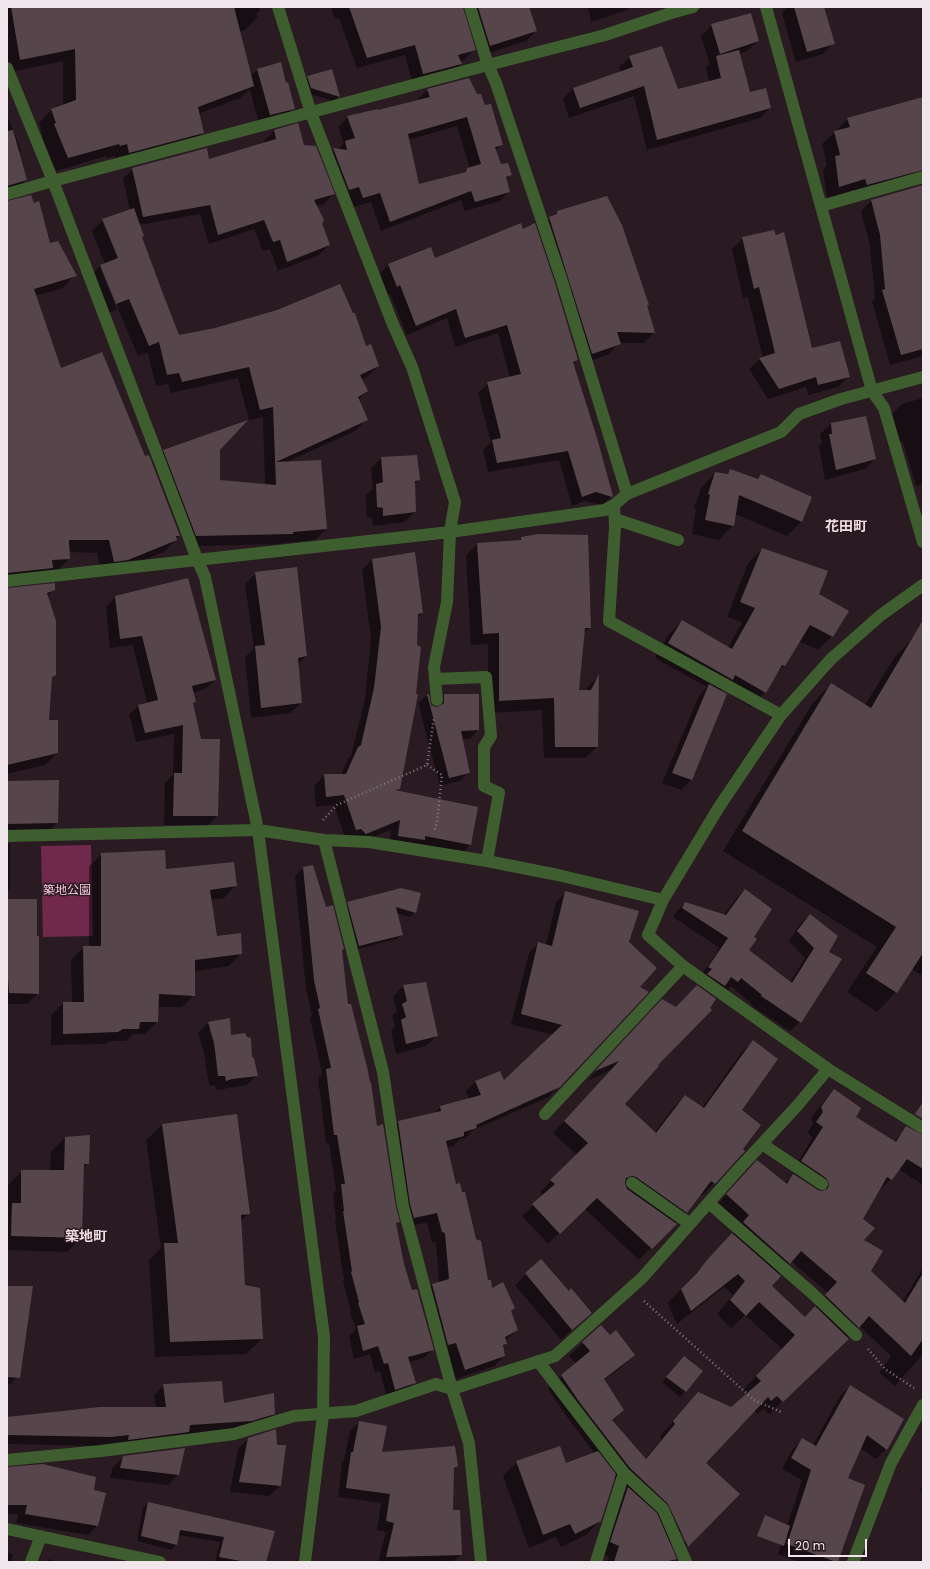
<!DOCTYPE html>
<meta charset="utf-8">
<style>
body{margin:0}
#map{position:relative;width:930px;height:1569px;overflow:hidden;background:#2a1b22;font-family:Poppins,sans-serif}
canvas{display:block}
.frame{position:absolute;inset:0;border:8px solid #f1e6eb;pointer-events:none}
.scale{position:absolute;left:788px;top:1539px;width:79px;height:18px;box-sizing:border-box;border:2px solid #f1e6eb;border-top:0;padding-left:5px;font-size:12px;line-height:14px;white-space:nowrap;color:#f1e6eb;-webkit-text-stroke:3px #2a1b22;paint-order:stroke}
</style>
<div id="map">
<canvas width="930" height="1569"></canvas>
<div class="frame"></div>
<div class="scale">20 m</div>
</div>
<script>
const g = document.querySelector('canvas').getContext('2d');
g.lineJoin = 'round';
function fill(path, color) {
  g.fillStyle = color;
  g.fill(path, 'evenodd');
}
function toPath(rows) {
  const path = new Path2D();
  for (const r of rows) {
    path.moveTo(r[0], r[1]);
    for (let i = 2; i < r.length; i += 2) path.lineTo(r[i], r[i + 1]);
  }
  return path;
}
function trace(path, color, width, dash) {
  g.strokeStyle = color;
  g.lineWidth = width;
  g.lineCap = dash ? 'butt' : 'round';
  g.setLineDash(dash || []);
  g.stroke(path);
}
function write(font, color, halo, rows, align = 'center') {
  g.font = font + ' Poppins,"Noto Sans JP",sans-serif';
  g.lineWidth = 3;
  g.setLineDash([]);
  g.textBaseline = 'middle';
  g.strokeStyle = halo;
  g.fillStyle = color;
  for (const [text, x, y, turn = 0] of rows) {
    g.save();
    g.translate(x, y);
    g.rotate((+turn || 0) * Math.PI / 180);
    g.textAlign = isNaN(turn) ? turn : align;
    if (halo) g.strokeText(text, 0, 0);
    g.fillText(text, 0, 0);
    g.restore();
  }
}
const green = toPath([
 [91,845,93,936,43,937,41,846]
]);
const shadow = toPath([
 [7,7,259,7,260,10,256,14,258,17,245,30,239,32,250,77,258,69,293,109,283,119,259,125,250,89,240,98,198,114,202,133,190,146,117,165,115,156,107,158,106,156,56,171,42,137,43,136,39,123,51,110,63,105,63,61,7,73],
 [331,7,528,7,536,31,526,41,480,56,467,15,462,10,474,50,464,60,460,62,461,64,451,74,413,84,405,55,357,68,339,18,335,19],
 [588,7,630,7,627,10,591,22],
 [788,7,823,7,833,43,823,54,796,62,782,13],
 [712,25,758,41,747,51,739,54,750,94,770,108,760,118,647,150,634,96,569,118,563,99,573,88,621,72,619,67,630,57,677,90,709,82,706,67,710,64,701,36],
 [308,77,339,96,334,101,306,93,303,82],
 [468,79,502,144,495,151,500,165,511,175,505,180,509,192,500,201,465,211,461,200,381,231,371,202,353,207,324,159,333,149,337,150,344,143,338,127,348,117,419,101,418,99,428,90],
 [457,126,470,168,462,174,419,185,408,140],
 [923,98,923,165,904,183,855,197,853,190,827,199,823,170,827,165,822,144,848,119],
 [7,115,21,150,19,152,26,180,14,193,7,195],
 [298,125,303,146,333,194,324,204,316,206,329,245,319,255,278,271,270,249,263,251,254,229,209,244,200,214,139,225,143,236,142,238,179,336,365,348,378,366,367,377,361,380,367,391,358,400,366,420,355,431,287,462,326,529,315,540,283,543,281,544,193,546,191,540,184,543,153,462,164,451,219,450,219,480,265,485,263,417,249,420,238,378,171,393,168,384,156,386,148,353,138,356,118,309,105,315,89,277,100,266,105,264,92,231,103,220,130,211,123,178,133,169,208,160,265,143,264,141,274,131],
 [101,270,103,270,119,309,117,309],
 [923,191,923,356,890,365,872,301,875,298,870,246,861,211,871,201],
 [7,202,50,245,75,275,63,288,35,296,60,369,145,457,179,536,164,552,114,572,102,574,97,553,69,552,69,559,57,571,7,584],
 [558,212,648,304,646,306,654,333,644,343,619,343,609,354,582,364,539,228],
 [743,238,812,349,848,377,838,387,808,395,806,387,768,399,749,369,760,359,763,358,748,297,743,298,732,249],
 [430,248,434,259,577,360,573,364,612,496,602,505,585,501,572,506,559,460,488,472,483,450,491,442,478,393,488,383,510,378,498,333,455,347,447,318,407,335,390,294,387,295,379,275,388,265],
 [923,398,923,484,916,486,903,442,898,441,888,418,902,404],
 [865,417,875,459,865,469,825,480,819,446,822,443,820,434,831,424],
 [382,458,419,480,414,484,415,512,404,522,373,526,372,518,367,517,366,495,373,489,371,468],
 [730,470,756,480,761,475,811,497,801,522,787,536,735,514,733,525,719,540,692,534,696,509,694,508,701,488,715,473,725,475],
 [522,538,590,627,583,634,578,691,585,691,588,687,598,677,597,747,585,758,544,758,542,710,488,713,488,644,471,645,466,556,477,544,518,541],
 [762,549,817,595,832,636,818,650,799,641,784,665,776,674,765,692,751,707,722,689,720,691,726,695,691,780,681,790,662,783,699,696,707,687,655,658,668,635,682,621,728,648,742,622,727,617,748,563],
 [414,554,422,613,417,618,399,788,396,791,470,845,460,855,389,846,391,830,355,844,346,840,334,805,316,807,314,786,324,775,341,775,348,759,351,756,365,699,371,638,362,570,372,560],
 [256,573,306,656,297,665,301,703,290,713,251,718,245,657,254,648,245,584],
 [7,589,54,589,47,597,55,675,51,678,48,721,57,753,45,765,7,774],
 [115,597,215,680,205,689,192,693,195,702,192,705,217,816,208,825,164,825,165,783,173,775,174,734,136,742,129,715,138,706,147,703,133,645,110,648,106,607],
 [913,638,923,644,923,976,912,969,896,992,877,1012,847,992,877,947,723,851,812,704,831,684,865,705,894,658],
 [427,695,430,705,435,708,436,703,444,695,478,730,470,739,462,739,469,773,460,781,440,786,418,703],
 [7,782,57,823,47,833,7,834],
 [7,844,10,844,10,888,7,891],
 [102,854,165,871,236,885,224,898,210,900,216,937,241,954,229,966,194,971,194,995,182,1007,158,1007,157,1022,145,1034,133,1034,126,1041,109,1041,105,1044,51,1045,51,1015,63,1003,72,1003,71,960,84,947,89,947,89,866],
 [303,868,325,908,341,951,347,1005,398,1222,396,1225,403,1265,433,1349,424,1358,409,1362,415,1382,407,1391,387,1398,380,1371,375,1372,370,1354,354,1359,349,1336,356,1329,350,1312,351,1311,343,1281,344,1280,335,1221,336,1219,333,1194,336,1190,329,1143,326,1143,318,1078,322,1074,310,1018,312,1016,306,989,295,876],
 [401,890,415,912,410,917,396,913,402,934,397,939,354,950,343,908,348,903],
 [745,890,753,937,748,950,790,982,805,958,789,941,800,924,810,915,828,952,800,1022,790,1031,752,1006,753,1005,731,986,728,990,700,977,720,948,673,917,676,912,685,903,724,915,736,899],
 [566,892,638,912,559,1086,549,1097,473,1130,466,1138,460,1139,453,1146,447,1148,455,1186,475,1240,487,1281,491,1290,514,1308,510,1312,517,1330,505,1341,506,1344,503,1347,504,1356,494,1366,455,1379,422,1295,432,1285,439,1283,436,1242,432,1242,427,1222,404,1228,388,1132,398,1122,434,1114,440,1107,469,1099,466,1091,476,1081,504,1081,553,1035,511,1024,529,953,539,943,546,945,556,902],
 [7,900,38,993,27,1004,7,1004],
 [403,986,437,1035,426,1046,396,1054,391,1031,395,1026,392,1016,397,1011,393,997],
 [651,1012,657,1065,623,1104,654,1133,674,1107,685,1096,702,1108,741,1053,753,1042,740,1110,742,1150,744,1151,703,1195,700,1193,686,1212,639,1260,585,1209,548,1244,522,1216,543,1196,540,1192,577,1155,553,1133,611,1070,587,1081],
 [229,1019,230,1036,251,1058,257,1075,247,1085,217,1090,215,1086,209,1085,204,1053,198,1033,208,1023],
 [209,1029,211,1029,217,1047,215,1048],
 [834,1091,855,1118,894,1142,904,1131,923,1145,923,1185,898,1169,891,1179,881,1189,880,1188,862,1219,863,1240,869,1271,902,1302,923,1268,923,1354,895,1386,879,1373,891,1356,859,1326,834,1352,769,1414,763,1409,757,1414,754,1410,704,1463,681,1532,669,1544,675,1559,672,1562,607,1562,609,1557,600,1552,617,1498,626,1490,614,1478,600,1521,586,1535,561,1547,556,1537,529,1548,503,1476,517,1462,565,1465,595,1454,567,1417,548,1389,576,1364,569,1356,583,1343,610,1336,634,1355,620,1368,604,1380,623,1410,612,1421,644,1460,662,1439,660,1436,698,1393,731,1408,747,1394,743,1390,782,1349,745,1315,731,1328,717,1314,733,1295,724,1287,677,1324,668,1303,740,1226,717,1205,747,1172,785,1184,793,1175,818,1192,817,1188,792,1172,813,1137,807,1133,813,1123,811,1118,824,1101],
 [791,1261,828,1293,804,1318,771,1286,778,1275],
 [162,1125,249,1213,240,1222,244,1286,262,1339,246,1354,155,1357,149,1260,161,1248,146,1140],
 [65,1138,88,1163,83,1168,81,1238,67,1252,7,1250,8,1185,22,1171,50,1171,51,1152],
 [541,1260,569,1292,590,1313,561,1340,515,1285],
 [7,1287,19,1375,10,1384,7,1384],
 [684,1357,702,1372,680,1397,662,1382],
 [164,1385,223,1405,274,1413,265,1423,241,1430,186,1434,178,1441,100,1446,7,1444,7,1418,156,1408,154,1395],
 [850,1386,903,1419,886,1449,876,1459,860,1448,846,1479,837,1562,799,1562,778,1554,802,1480,782,1469,792,1450,802,1440,813,1445,840,1396],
 [359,1422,381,1454,457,1466,453,1470,452,1510,461,1554,453,1562,378,1562,386,1532,377,1530,381,1503,338,1497,342,1462,344,1460,350,1431],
 [249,1438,280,1486,269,1496,230,1492,238,1449],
 [124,1457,178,1474,168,1485,110,1478,113,1467],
 [7,1468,97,1526,88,1535,16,1523,19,1514,7,1514],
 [923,1485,923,1493,920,1491],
 [148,1503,274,1531,265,1562,215,1562,220,1542,178,1535,176,1545,171,1550,137,1541,143,1508],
 [685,1542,690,1544,677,1557,675,1552],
 [7,1552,13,1554,11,1562,7,1562],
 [49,1559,58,1562,46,1562]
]);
const building = toPath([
 [11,7,234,7,254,86,198,107,204,133,129,153,127,144,120,146,119,144,68,158,54,124,56,123,51,109,76,100,75,49,20,60],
 [349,7,463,7,476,50,458,55,462,64,423,74,415,45,367,58],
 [478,7,529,7,537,31,490,46],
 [794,7,824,7,835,44,807,52],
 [751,13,759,41,720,54,711,24],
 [662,46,678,89,721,78,716,56,739,50,750,92,766,88,771,108,657,140,644,86,580,108,573,88,633,67,629,56],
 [281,62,286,83,288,82,295,109,270,115,257,69],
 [332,69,340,97,311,88,307,76],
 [469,78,477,94,481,94,485,105,491,104,503,145,495,147,501,164,508,163,512,175,506,177,510,192,475,202,471,191,390,222,380,193,363,198,359,187,349,190,333,148,347,150,345,141,355,138,347,116,378,109,378,110,430,97,427,89],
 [467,117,481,164,467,168,466,172,419,184,408,134],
 [923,97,923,170,867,185,865,179,839,187,835,156,840,155,834,131,850,127,847,118],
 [298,123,304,145,316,146,335,194,314,200,324,220,322,223,330,245,287,262,280,240,273,242,264,220,218,235,210,205,143,217,132,168,207,148,209,159,276,139,274,130],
 [13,130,27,180,7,186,7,131],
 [923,185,923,349,901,355,882,290,885,289,880,235,871,200],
 [31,195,34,203,39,201,50,243,58,241,77,276,34,289,61,368,102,352,145,456,149,455,180,536,176,536,177,540,128,560,114,562,109,540,69,540,70,559,52,560,53,568,7,573,7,201],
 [607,196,622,225,649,305,647,305,655,333,617,332,621,344,592,354,549,217,557,214,557,211],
 [134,208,144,236,142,237,162,291,179,335,215,328,277,310,340,284,353,313,355,313,366,346,371,344,379,366,360,375,368,391,358,397,368,420,276,462,321,460,327,529,293,532,293,534,196,536,163,450,248,420,220,450,220,480,276,485,273,407,260,410,249,367,182,382,179,373,167,375,159,342,149,346,129,299,116,304,100,265,118,258,102,219],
 [521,223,523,229,535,223,555,283,578,360,573,362,597,438,613,496,612,497,596,492,582,497,568,451,497,463,492,440,501,438,487,382,521,374,507,325,465,338,456,309,416,326,400,285,397,287,388,264,431,247,435,258],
 [774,230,776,235,784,232,812,348,840,341,850,377,818,385,816,377,779,389,759,358,775,353,759,287,754,289,742,237],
 [866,416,876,459,836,470,829,434,832,434,831,423],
 [417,455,420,480,415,481,416,512,383,516,383,508,377,507,376,484,383,482,381,457],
 [730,469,758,479,761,474,812,497,802,522,739,495,734,526,705,520,710,495,708,494,715,472,728,474],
 [538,534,588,535,591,628,585,628,579,690,591,690,599,674,598,747,555,747,554,698,499,701,499,633,483,634,477,543,521,540,521,537],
 [762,548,828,571,819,594,849,611,833,637,810,625,785,666,782,665,766,693,735,675,733,680,668,643,682,620,732,649,755,608,740,602],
 [415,552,423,613,418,614,417,645,421,647,416,694,418,694,400,789,395,790,478,807,471,845,425,836,425,840,398,836,400,820,366,834,361,829,356,830,344,795,326,797,324,774,346,774,358,747,361,745,374,688,381,627,372,559],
 [297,567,307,656,298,658,302,703,261,708,255,646,265,645,255,572],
 [188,578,216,680,192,686,196,702,193,703,201,739,220,739,218,816,173,816,174,773,182,773,183,725,145,733,138,705,158,700,142,636,120,639,115,596],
 [55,583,55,590,47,593,56,621,56,675,52,677,49,720,58,720,58,753,7,765,7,588],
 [923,620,923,953,897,993,866,973,896,927,742,831,831,683,871,708],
 [709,684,727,694,692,780,672,773],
 [427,694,429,694,431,705,437,707,444,703,444,694,479,694,479,730,461,731,470,773,449,778],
 [59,780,58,823,7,824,7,781],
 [165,850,166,869,234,862,237,886,210,890,217,936,241,933,242,954,195,960,195,996,159,994,158,1022,140,1022,139,1029,123,1029,118,1032,63,1034,63,1002,84,1002,83,946,101,946,101,853],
 [313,865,326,907,333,905,344,949,342,950,348,1004,351,1004,368,1071,370,1083,371,1082,377,1126,383,1124,396,1207,400,1222,396,1223,404,1264,412,1290,417,1289,434,1350,408,1357,416,1383,395,1390,388,1363,384,1364,378,1346,363,1351,357,1326,365,1324,358,1303,359,1302,351,1272,352,1271,343,1211,344,1211,341,1184,345,1184,337,1135,334,1135,326,1069,331,1068,318,1009,320,1008,314,980,303,867],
 [401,888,421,893,416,913,396,907,403,935,359,946,347,902],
 [745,889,772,909,754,937,757,939,749,950,792,983,814,948,797,931,810,914,838,936,829,952,842,959,801,1023,761,996,762,995,741,978,738,982,731,977,725,986,707,974,712,969,708,967,728,938,682,908,685,902,726,915],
 [565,891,639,911,629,942,657,968,640,987,649,992,560,1087,476,1125,477,1128,464,1132,464,1136,446,1141,456,1184,460,1183,462,1192,465,1192,476,1239,481,1241,488,1280,491,1280,492,1288,503,1282,515,1308,511,1311,518,1330,505,1337,507,1344,503,1345,505,1356,465,1370,456,1343,448,1345,432,1284,449,1279,445,1233,442,1232,437,1213,414,1218,410,1204,398,1121,441,1111,440,1106,481,1095,475,1081,500,1071,504,1080,562,1025,521,1014,538,942,552,946],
 [7,899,37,899,37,936,39,936,39,994,9,993,7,963],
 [426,982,438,1036,406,1044,401,1020,406,1017,402,1004,407,1001,403,985],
 [697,985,716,999,710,1008,712,1010,658,1065,659,1066,625,1104,656,1133,685,1095,704,1108,753,1040,778,1059,742,1110,761,1125,743,1149,745,1151,715,1184,711,1181,687,1213,636,1177,632,1176,626,1178,625,1183,627,1189,677,1224,652,1249,597,1198,560,1234,532,1204,555,1184,550,1180,588,1143,564,1121,619,1061,595,1071,662,999,676,1007],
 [230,1018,231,1035,245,1033,247,1037,251,1038,252,1057,254,1058,258,1076,232,1079,226,1081,225,1076,218,1076,214,1042,208,1022],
 [834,1089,861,1108,856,1117,896,1142,906,1126,923,1135,923,1169,907,1159,892,1180,887,1177,863,1219,875,1228,864,1240,883,1251,871,1271,905,1303,923,1273,923,1339,911,1356,869,1316,859,1328,825,1295,837,1282,801,1251,790,1264,743,1222,749,1215,726,1194,757,1160,787,1184,793,1174,818,1190,822,1191,828,1188,829,1184,826,1178,801,1161,823,1127,816,1122,823,1112,821,1107],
 [923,1102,923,1119,915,1114],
 [237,1114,250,1214,241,1215,245,1285,260,1288,263,1339,170,1342,164,1243,178,1243,162,1124],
 [90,1135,89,1164,84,1164,82,1238,11,1236,12,1203,21,1203,21,1170,64,1170,65,1137],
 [732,1233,781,1276,772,1286,805,1317,815,1306,849,1339,783,1402,777,1396,771,1401,768,1397,706,1463,740,1494,688,1547,668,1504,630,1468,580,1403,561,1375,590,1351,582,1342,601,1325,610,1335,616,1330,635,1355,604,1379,624,1410,612,1420,646,1459,675,1424,673,1421,698,1392,731,1407,761,1381,756,1376,795,1335,759,1302,746,1316,730,1300,745,1281,738,1274,691,1311,681,1289,696,1274,707,1260],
 [541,1259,569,1291,571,1288,592,1313,572,1330,525,1273],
 [7,1286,33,1286,20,1378,7,1377],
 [684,1356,703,1371,686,1392,666,1377],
 [222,1381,224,1403,274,1393,275,1414,252,1421,190,1425,189,1432,128,1440,129,1435,110,1437,7,1435,7,1417,100,1407,166,1407,163,1384],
 [850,1385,904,1419,887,1450,867,1435,848,1478,865,1485,838,1562,836,1562,787,1544,811,1470,791,1458,802,1438,816,1446],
 [359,1421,387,1426,382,1452,455,1446,458,1466,454,1468,453,1510,460,1510,462,1555,386,1557,394,1523,386,1521,390,1494,346,1488,351,1452,353,1452],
 [276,1429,277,1445,286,1445,281,1486,239,1482,248,1438],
 [560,1446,566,1463,598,1451,616,1474,601,1521,575,1534,570,1524,543,1535,516,1461],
 [185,1448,179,1475,120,1468,123,1456],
 [43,1464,96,1477,94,1490,106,1493,98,1526,25,1514,27,1505,7,1505,7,1467],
 [628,1487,657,1513,677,1559,665,1562,614,1562,619,1546,610,1542],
 [148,1502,275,1531,266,1562,246,1562,219,1557,224,1537,180,1530,177,1545,141,1536],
 [765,1515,790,1526,784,1546,757,1536]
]);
const path = toPath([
 [427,765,442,775,437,822,434,832],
 [323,820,337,805,427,765,434,718],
 [644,1301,754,1400,781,1412],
 [868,1349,885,1369,914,1388]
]);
const minor = toPath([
 [278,7,311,113,392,322,412,367,455,502,450,532,447,602,434,667,437,700],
 [470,7,488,65,496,83,562,281,627,494],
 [766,7,872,391,884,408,923,542],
 [7,68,53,181,197,559,205,577,258,830,324,1337,323,1415,305,1562],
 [7,194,53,181,488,65,605,35,671,13,693,7],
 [821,206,923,177],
 [614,505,615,527,609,621,781,715],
 [615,519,678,540],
 [7,581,450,532,605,510,614,505,627,494,781,432,799,414,841,399,923,377],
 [923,585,881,615,831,659,781,715,719,807,663,900,648,935,683,966,828,1069,923,1128],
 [435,679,486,677,491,736,484,747,484,786,499,793,487,861],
 [7,836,258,830,324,840,369,842,487,861,558,875,663,900],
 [324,840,383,1072,403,1206,452,1389,469,1443,481,1562],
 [545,1114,683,966],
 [762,1144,822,1184],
 [632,1183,690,1224],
 [709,1203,813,1294,856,1335],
 [538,1361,624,1473,663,1509,686,1562],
 [7,1460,101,1451,234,1434,294,1416,356,1411,436,1384,452,1389,555,1356,642,1278,735,1173,797,1106,828,1069],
 [7,1529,160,1562],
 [31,1562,41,1536],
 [596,1562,624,1473],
 [853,1562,891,1463,923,1405]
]);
const parkNames = [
 ["築地公園",67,891]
];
const quarterNames = [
 ["花田町",846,527],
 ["築地町",86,1237]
];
fill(green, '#70294d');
fill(shadow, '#0007');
fill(building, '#57454c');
trace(path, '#85787e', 2.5, [1, 3]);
trace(minor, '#3f5e30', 12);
write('12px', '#f7c8db', '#2a1b22', parkNames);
write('bold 14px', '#f1dce4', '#2a1b22', quarterNames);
</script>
